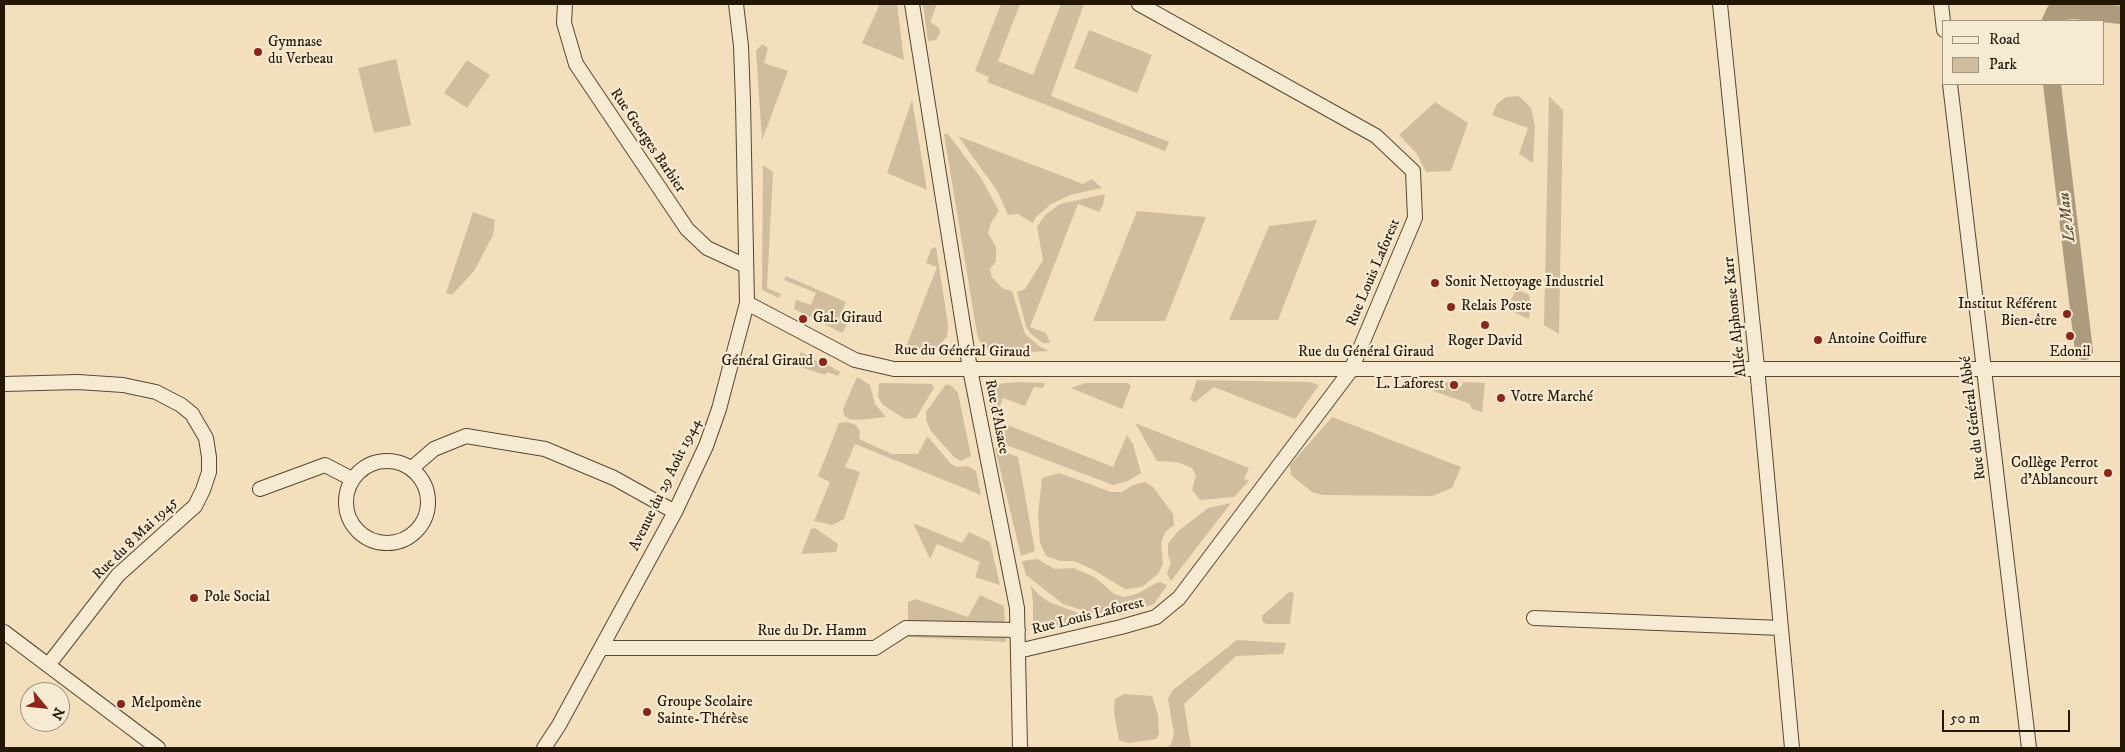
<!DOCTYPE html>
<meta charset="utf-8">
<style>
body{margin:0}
#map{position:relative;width:2125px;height:752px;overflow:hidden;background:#f3dfbc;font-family:"IM FELL DW Pica",serif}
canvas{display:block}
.frame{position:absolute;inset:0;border:5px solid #231603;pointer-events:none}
.legend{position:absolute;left:1942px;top:20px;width:162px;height:65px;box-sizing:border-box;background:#f7ead3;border:1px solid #a29580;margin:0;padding:6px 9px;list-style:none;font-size:15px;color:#231603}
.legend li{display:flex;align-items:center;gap:10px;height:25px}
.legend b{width:25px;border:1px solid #a29580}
.north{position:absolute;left:20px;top:682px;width:50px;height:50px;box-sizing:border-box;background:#f7ead3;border:1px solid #a29580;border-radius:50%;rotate:118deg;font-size:14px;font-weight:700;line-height:20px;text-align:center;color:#231603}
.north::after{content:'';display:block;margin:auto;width:18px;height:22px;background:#8f2418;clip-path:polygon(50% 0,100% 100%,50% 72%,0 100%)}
.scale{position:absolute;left:1942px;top:710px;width:128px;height:22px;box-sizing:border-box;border:2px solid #231603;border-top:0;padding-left:6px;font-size:15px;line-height:18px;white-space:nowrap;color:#231603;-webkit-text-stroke:4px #f7ead3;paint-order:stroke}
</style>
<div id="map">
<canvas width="2125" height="752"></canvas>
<div class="frame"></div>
<ul class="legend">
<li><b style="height:6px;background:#f7ead3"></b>Road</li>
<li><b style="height:14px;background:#d0bd9d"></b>Park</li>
</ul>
<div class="north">N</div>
<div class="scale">50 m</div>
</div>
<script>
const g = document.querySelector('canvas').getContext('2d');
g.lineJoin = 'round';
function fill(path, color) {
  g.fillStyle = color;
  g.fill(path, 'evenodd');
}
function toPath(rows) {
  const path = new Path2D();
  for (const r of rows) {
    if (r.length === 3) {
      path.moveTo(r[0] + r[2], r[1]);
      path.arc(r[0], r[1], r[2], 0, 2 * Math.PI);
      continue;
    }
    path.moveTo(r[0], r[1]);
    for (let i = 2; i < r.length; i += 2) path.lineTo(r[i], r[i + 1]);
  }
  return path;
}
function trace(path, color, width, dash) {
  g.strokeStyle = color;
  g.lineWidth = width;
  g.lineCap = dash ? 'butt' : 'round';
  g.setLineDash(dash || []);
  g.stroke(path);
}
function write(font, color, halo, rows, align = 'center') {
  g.font = font + ' "IM FELL DW Pica",serif';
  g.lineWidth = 4.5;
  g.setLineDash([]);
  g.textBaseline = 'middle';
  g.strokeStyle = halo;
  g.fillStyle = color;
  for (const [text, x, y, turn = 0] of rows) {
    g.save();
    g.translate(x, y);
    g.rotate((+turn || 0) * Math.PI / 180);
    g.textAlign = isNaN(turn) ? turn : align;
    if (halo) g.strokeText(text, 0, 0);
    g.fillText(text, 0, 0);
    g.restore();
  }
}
const green = toPath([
 [880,4,897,4,904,60,862,43],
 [923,4,937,4,930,22,939,28,940,33,936,40,928,41],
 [1001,4,1020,4,998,61,1033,75,1061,4,1084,4,1051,96,1169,142,1165,151,987,82,989,77,975,71],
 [1089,30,1152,55,1137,93,1074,68],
 [762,44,768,48,764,63,788,71,762,140,756,51],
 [396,59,411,125,374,133,358,68],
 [467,60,490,75,467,108,444,93],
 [1519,96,1531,108,1535,126,1533,163,1519,154,1528,128,1492,115,1497,104,1506,97],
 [1549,96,1563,110,1559,334,1544,325],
 [912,100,927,190,887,173],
 [1435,102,1468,123,1451,171,1426,172,1417,154,1399,135],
 [944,134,948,134,981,178,999,211,991,223,988,233,996,247,996,261,990,269,992,277,1003,289,1012,291,1025,334,1039,346,1049,351,996,354,982,347,977,334],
 [958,136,1083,184,1092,179,1102,188,1070,195,1051,204,1036,217,1033,223,1018,214,1008,215,998,192],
 [763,165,773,172,767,288,781,294,779,298,762,290],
 [1105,194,1103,205,1099,212,1078,204,1030,327,1046,333,1050,343,1043,343,1031,334,1026,326,1017,292,1025,289,1043,260,1037,227,1045,215,1060,204],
 [1137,211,1206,217,1165,321,1093,321],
 [473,212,495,220,493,235,474,271,452,295,446,293],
 [1317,220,1278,320,1229,320,1269,226],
 [936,247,948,325,947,337,935,349,893,347,895,343,906,347,937,267,926,263,931,249],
 [786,276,846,302,839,319,848,323,842,333,794,309,796,300,811,305,816,293,784,280],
 [1516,289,1529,295,1531,305,1529,319,1507,309],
 [801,352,827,367,828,365,840,372,838,376,827,372,825,375,797,366],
 [857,377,870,385,875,404,886,417,858,420,849,419,844,415,843,409],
 [1197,380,1309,382,1319,385,1295,419,1214,387,1195,402,1190,400],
 [1018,382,1045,383,1043,388,1034,387,1025,406,1003,398,995,420,1113,467,1127,435,1133,444,1141,473,1128,481,1113,485,996,441,989,404,991,390,998,384],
 [1451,382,1451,386,1462,386,1463,382,1485,383,1482,412,1472,409,1470,404,1414,384],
 [879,383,932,384,934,388,916,418,905,419,883,405,878,397],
 [1086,383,1128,383,1131,386,1122,409,1071,388],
 [946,384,952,386,958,393,971,456,961,461,953,456,931,431,926,420,926,412],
 [1332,417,1461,467,1452,488,1432,496,1323,495,1312,492,1291,475,1290,465],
 [847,422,856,425,860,431,859,439,892,454,918,454,927,437,929,438,951,464,957,467,968,466,976,471,981,495,855,444,845,467,860,472,844,519,832,525,814,521,830,482,818,476,839,423],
 [1135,423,1249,468,1244,479,1249,481,1234,497,1200,500,1192,490,1196,476,1192,468,1177,462,1157,461],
 [995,448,1018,457,1035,551,1021,556],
 [1059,473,1111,492,1122,492,1133,485,1145,482,1153,487,1173,514,1174,525,1165,532,1161,543,1163,564,1158,574,1142,587,1125,589,1092,569,1074,561,1060,561,1046,556,1040,543,1038,515,1042,478],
 [1231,503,1171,581,1167,574,1171,563,1168,554,1168,544,1177,532,1208,508],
 [913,523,962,543,969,532,990,542,1000,585,975,577,980,562,937,544,930,559],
 [815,528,838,544,836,552,801,554,811,529],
 [1037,559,1055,569,1073,568,1083,572,1096,578,1114,594,1124,597,1137,594,1156,583,1160,582,1167,585,1154,604,1121,615,1088,612,1063,604,1026,575,1022,561],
 [1031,586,1039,595,1049,602,1092,618,1083,623,1036,630,1033,627,1033,602],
 [1289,592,1294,593,1290,624,1266,624,1262,621,1262,616],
 [980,595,1004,606,1006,642,908,637,908,602,916,599,968,617],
 [1237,640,1286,643,1283,654,1236,656,1184,704,1191,748,1166,748,1171,744,1174,734,1168,699,1173,690],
 [1124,694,1152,696,1158,715,1159,734,1156,739,1128,743,1119,740,1114,712,1115,699]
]);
const canal = toPath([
 [2051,21,2055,12,2073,10,2121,15],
 [2052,84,2084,351]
]);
const minor = toPath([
 [565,4,564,23,576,64,687,229,707,248,746,266],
 [912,4,970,369,1017,608,1020,748],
 [1720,4,1757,367,1792,748],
 [1941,4,1944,30],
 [1950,84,2029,748],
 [747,303,855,360,894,369,2121,369],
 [4,384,78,382,123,385,156,392,181,405,192,414,206,438,209,457,209,472,203,490,195,506,118,575,49,664],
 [387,502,41],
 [412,468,434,449,466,436,545,449,614,478,675,512],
 [260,489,325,465,352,479],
 [1534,618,1781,628],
 [4,632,158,748],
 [601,648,875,648,906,628,1018,630],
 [1018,651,1121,627,1156,617,1179,598,1351,370,1415,218,1413,171,1376,136,1139,4],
 [544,748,559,725,675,512,706,446,719,409,747,303,743,102,741,46,736,4]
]);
const markers = [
 [258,52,5,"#8f2418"],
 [1435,283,5,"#8f2418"],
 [1451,307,5,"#8f2418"],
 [2067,314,5,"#8f2418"],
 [803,319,5,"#8f2418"],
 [1485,325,5,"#8f2418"],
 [2070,336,5,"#8f2418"],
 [1818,340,5,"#8f2418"],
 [823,362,5,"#8f2418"],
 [1454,385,5,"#8f2418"],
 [1501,398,5,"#8f2418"],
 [2108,473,5,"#8f2418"],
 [194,598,5,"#8f2418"],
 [121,704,5,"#8f2418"],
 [647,712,5,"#8f2418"]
];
const poiNames = [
 ["Gymnase",268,43],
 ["du Verbeau",268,60],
 ["Sonit Nettoyage Industriel",1445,283],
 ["Institut Référent",2057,305,"right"],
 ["Bien-être",2057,322,"right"],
 ["Relais Poste",1461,307],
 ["Gal. Giraud",813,319],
 ["Antoine Coiffure",1828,340],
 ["Roger David",1485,342,"center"],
 ["Edonil",2070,353,"center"],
 ["Général Giraud",813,362,"right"],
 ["L. Laforest",1444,385,"right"],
 ["Votre Marché",1511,398],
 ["Collège Perrot",2098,464,"right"],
 ["d'Ablancourt",2098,481,"right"],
 ["Pole Social",204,598],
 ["Groupe Scolaire",657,703],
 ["Sainte-Thérèse",657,720],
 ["Melpomène",131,704]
];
const streetNames = [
 ["Rue Georges Barbier",647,141,56],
 ["Rue Louis Laforest",1374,273,-67],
 ["Allée Alphonse Karr",1736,317,-96],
 ["Rue du Général Giraud",962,352,1],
 ["Rue du Général Giraud",1366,353],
 ["Rue d'Alsace",996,417,79],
 ["Rue du Général Abbé",1974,418,-97],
 ["Avenue du 29 Août 1944",666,485,-64],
 ["Rue du 8 Mai 1945",136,539,-44],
 ["Rue Louis Laforest",1088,617,-14],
 ["Rue du Dr. Hamm",812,632]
];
const waterNames = [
 ["Le Mau",2068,217,-97]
];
fill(green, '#d0bd9d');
trace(canal, '#ac9b7d', 18);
trace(minor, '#574831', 16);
trace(minor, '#f7ead3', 14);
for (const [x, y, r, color] of markers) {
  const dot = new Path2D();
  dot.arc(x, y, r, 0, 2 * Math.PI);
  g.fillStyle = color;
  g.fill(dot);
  trace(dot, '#f7ead3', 2);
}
write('15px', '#231603', '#f7ead3', poiNames, 'left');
write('15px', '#231603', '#f7ead3', streetNames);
write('italic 16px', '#5a4b34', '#f7ead3', waterNames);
</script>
